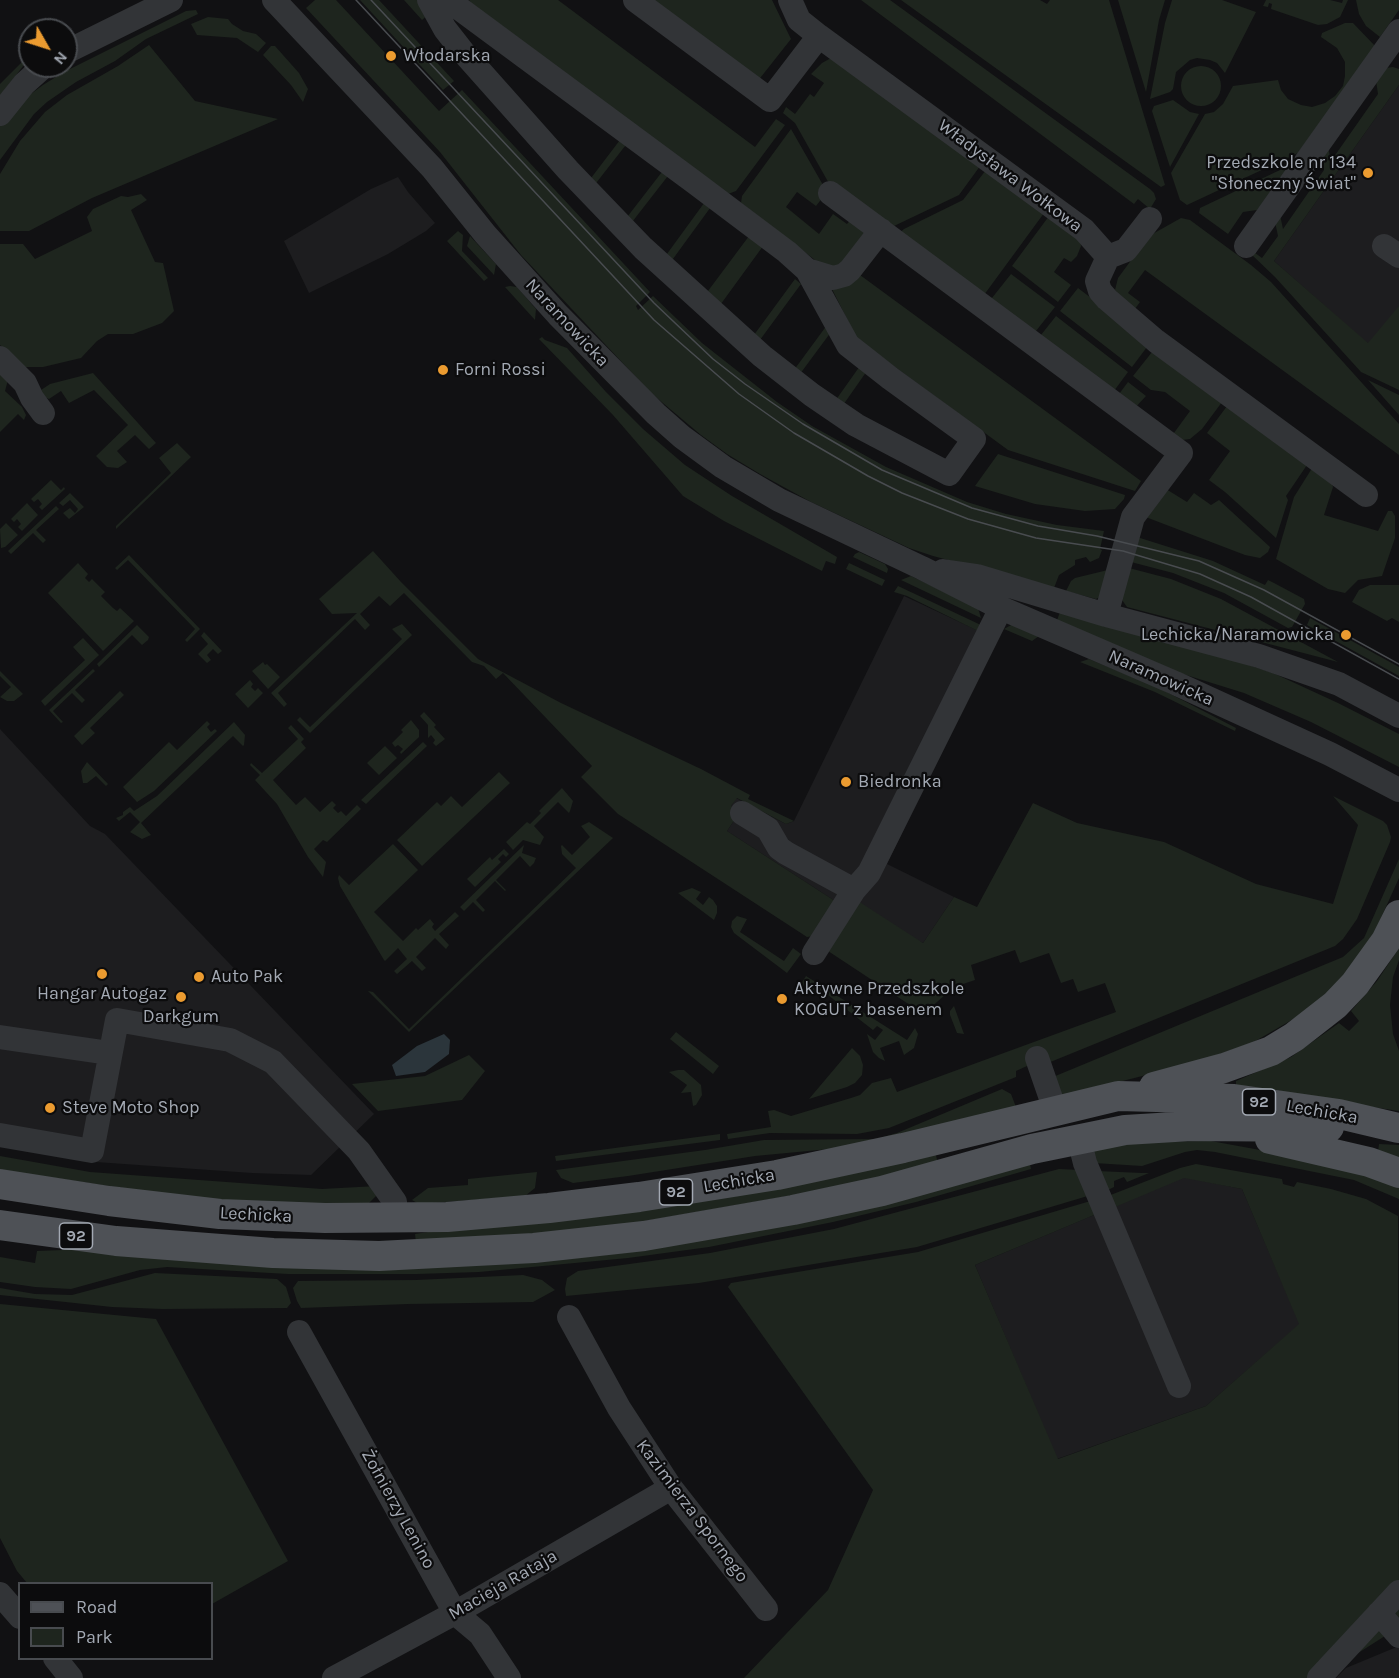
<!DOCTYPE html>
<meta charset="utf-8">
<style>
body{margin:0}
#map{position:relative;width:1399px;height:1678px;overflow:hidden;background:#111113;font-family:Karla,sans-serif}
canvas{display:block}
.legend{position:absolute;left:18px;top:1582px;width:195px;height:78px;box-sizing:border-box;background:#0c0c0d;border:2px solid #484b4f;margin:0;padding:8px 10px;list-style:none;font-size:18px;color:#a3a9b3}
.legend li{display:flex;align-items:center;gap:12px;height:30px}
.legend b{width:30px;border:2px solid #484b4f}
.north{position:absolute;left:18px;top:18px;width:60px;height:60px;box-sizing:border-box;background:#0c0c0d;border:2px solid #484b4f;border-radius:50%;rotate:129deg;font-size:16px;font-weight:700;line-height:24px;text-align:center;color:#a3a9b3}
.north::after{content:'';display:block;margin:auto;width:21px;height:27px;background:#eb9b30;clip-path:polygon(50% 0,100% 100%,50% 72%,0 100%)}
</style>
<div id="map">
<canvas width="1399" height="1678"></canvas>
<ul class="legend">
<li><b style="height:8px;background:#4e5156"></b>Road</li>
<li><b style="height:16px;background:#1e251e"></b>Park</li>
</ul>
<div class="north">N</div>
</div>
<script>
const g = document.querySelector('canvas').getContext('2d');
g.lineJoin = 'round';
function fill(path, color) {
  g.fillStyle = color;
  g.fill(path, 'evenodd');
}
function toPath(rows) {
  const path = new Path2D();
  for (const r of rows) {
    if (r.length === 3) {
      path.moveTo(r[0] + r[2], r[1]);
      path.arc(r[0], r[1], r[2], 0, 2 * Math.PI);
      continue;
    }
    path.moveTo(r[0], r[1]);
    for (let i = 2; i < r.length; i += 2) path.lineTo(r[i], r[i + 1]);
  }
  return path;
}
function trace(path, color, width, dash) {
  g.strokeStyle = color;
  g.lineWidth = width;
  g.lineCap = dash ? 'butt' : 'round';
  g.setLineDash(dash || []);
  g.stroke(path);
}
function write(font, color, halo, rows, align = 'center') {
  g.font = font + ' Karla,sans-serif';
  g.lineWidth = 4.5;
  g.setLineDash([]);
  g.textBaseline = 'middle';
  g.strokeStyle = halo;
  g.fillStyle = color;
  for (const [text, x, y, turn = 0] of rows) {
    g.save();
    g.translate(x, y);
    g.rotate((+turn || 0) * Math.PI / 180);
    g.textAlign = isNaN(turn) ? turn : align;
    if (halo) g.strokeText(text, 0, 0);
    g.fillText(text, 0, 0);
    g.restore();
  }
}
const built = toPath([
 [1399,85,1399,367,1361,338,1274,261],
 [398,177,408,192,435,223,426,231,388,254,309,293,284,241,371,189],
 [904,596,996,639,887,864,954,897,923,943,838,903,727,831,735,819,731,806,736,798,786,824,794,821],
 [0,729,90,826,105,834,374,1114,311,1175,252,1173,96,1162,0,1146],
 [1184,1177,1242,1189,1300,1324,1206,1406,1057,1459,975,1265],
 [1399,1646,1399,1678,1336,1678,1346,1668]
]);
const green = toPath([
 [315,0,336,0,439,111,462,90,650,292,636,306,638,310,653,296,702,343,777,402,812,426,886,467,967,502,1006,514,1057,525,1104,531,1100,549,1102,550,1099,558,1090,562,1086,557,1075,560,1075,565,1059,575,1054,588,933,556,909,548,811,502,760,474,727,454,701,435,651,393,521,255,440,152,306,8],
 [360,0,379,0,454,81,443,90],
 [404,0,423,0,430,13,422,20],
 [469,0,558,0,755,147,776,119,785,125,736,191,728,194,471,3],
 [644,0,772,0,791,39,757,82],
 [861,0,890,0,1150,189,1154,193,1156,199,1150,209,1138,199,1134,204],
 [901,0,1040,0,1047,4,1050,0,1109,0,1165,185,1161,187],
 [1118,0,1165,0,1159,20,1146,92],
 [1172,0,1222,0,1256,12,1225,73,1217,63,1210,60,1197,58,1190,60,1176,72,1173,89,1170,92,1150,99,1165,23],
 [1266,0,1330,0,1342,3,1343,0,1348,0,1340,17,1327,24,1318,25,1271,9,1272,4,1269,3,1268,7,1263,6],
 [1356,0,1399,0,1399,10,1380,37,1366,26,1359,14],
 [196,10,198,14,146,39,115,61,76,82,47,102,34,114,0,160,0,126,20,102,43,85,64,72,186,11],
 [208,17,228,19,232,24,243,31,256,34,266,43,258,52,237,38,197,35,191,24],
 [1345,23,1353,23,1375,46,1298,153,1187,205,1180,200,1171,173,1205,114,1214,112,1223,104,1233,86,1278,80,1281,90,1288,99,1301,105,1312,107,1325,103,1335,96,1343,86,1345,76,1345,62,1337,48,1321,37,1322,33],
 [149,45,195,101,278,119,92,198,29,231,0,231,0,174,20,141,45,112,67,95,118,66],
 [271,46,275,46,299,73,308,89,303,102,291,85,263,55],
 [30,54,30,57,0,96,0,84],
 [831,58,983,162,959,195,894,226,831,187,795,123,783,113,786,107,795,114,810,94,814,97,824,83,811,74,822,63],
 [1201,86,20],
 [1393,67,1399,69,1399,85,1274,261,1368,343,1399,306,1399,390,1361,372,1275,277,1252,255,1251,250,1262,258,1278,236,1274,217,1279,210,1283,229,1324,170,1322,149,1327,142,1331,161,1378,94,1375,74,1385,68],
 [1173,100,1190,112,1199,114,1170,167,1152,111,1154,106],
 [791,129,827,192,816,206,797,192,786,207,819,234,833,214,847,224,853,217,865,232,849,263,828,270,741,203,742,196],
 [623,136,629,141,593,187,588,182],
 [1301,160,1257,210,1243,212,1228,234,1199,213,1200,208],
 [989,166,1047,209,984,295,897,235,904,229,963,200],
 [665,168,671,172,629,226,624,221],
 [141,194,147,200,131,210,155,262,163,263,174,311,162,323,133,334,108,334,97,341,81,358,43,367,25,367,0,345,0,244,23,244,35,259,92,231,87,217,93,209,121,196,128,197],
 [707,199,713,204,670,263,664,258],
 [1052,212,1079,236,1081,246,1077,256,1071,262,1064,258,1054,272,1071,285,1058,302,1012,266],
 [1181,218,1190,220,1251,265,1271,282,1399,424,1399,455,1145,270,1128,293,1140,302,1132,313,1115,290,1118,278,1149,236],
 [458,231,463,235,462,251,488,278,484,281,447,241],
 [752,232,766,242,718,308,705,295],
 [470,236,496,264,494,275,467,246],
 [1011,274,1055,307,1032,336,988,303],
 [860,275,1141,481,1135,491,1008,450,861,342,857,339,829,283],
 [795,279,801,284,757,344,751,339],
 [510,286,517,287,536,309,535,320,505,287],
 [1078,288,1150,343,1132,367,1060,311],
 [1056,316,1128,372,1111,395,1037,340],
 [830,321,834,328,797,378,791,374],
 [542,337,545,340,567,348,606,392,643,429,685,465,732,496,837,557,835,564,826,561,822,571,724,521,683,496,613,415,539,339],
 [1156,347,1225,398,1202,429,1190,439,1182,440,1171,437,1190,411,1165,392,1151,390,1133,376],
 [862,363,869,368,841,408,833,404],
 [0,368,8,380,5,391,22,407,26,415,24,420,18,414,0,432],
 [93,373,156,443,149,449,135,435,117,451,127,462,118,468,107,467,96,456,128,425,94,390,69,403,61,391,49,399,42,396,41,390,50,384],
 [1368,380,1399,395,1399,415],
 [1128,382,1146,396,1133,410,1116,398],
 [1230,402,1309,462,1286,496,1288,500,1276,538,1225,492,1209,480,1230,451,1207,433],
 [177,443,191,457,116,529,116,526,171,473,159,458],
 [998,454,1125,495,1124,499,1115,509,1085,511,1035,504,975,486],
 [1314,465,1331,481,1333,487,1324,515,1378,531,1388,511,1392,511,1395,516,1395,538,1382,576,1358,580,1345,593,1328,589,1276,559,1294,497],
 [51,480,61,490,64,487,65,489,42,510,39,507,42,504,38,499,34,502,31,499],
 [1166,489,1187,502,1194,493,1211,505,1219,500,1270,547,1268,552,1260,558,1245,555,1143,516],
 [70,493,84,507,69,519,63,513,70,508,75,513,78,509,70,500,63,506,59,503],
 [27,503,38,515,22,531,18,527,21,524,17,519,14,522,11,519],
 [56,506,59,509,36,530,46,540,43,543,33,533,11,554,8,551],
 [6,523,18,535,5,547,1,548,0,529],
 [1137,537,1213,561,1265,585,1268,580,1274,583,1304,599,1305,604,1292,627,1288,628,1224,593,1173,573,1131,562],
 [373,551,401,582,478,659,561,703,701,769,750,795,748,799,794,821,786,824,737,798,731,806,736,809,735,819,727,831,838,903,814,936,807,937,618,814,581,777,592,766,503,673,496,679,484,666,472,662,404,593,390,606,379,596,360,614,370,625,365,630,355,619,278,693,287,704,284,707,271,693,357,613,332,614,319,599],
 [859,552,885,564,888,569,887,573,853,557,855,554],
 [129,555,200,629,187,642,185,640,195,629,128,560,117,570,115,568],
 [78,563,88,574,85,578,89,582,92,579,105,592,101,596,113,608,117,611,120,608,134,621,103,651,48,593],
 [849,563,885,580,882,586,846,569],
 [1129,568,1171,579,1221,599,1338,662,1127,607,1122,600],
 [1112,569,1100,597,1096,599,1066,591,1071,581,1075,578],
 [911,576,978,608,981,618,901,580],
 [1370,585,1399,585,1399,622,1392,618,1387,621,1352,602,1359,590],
 [898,586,983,626,980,632,907,596,894,592],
 [1060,612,1237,661,1273,673,1338,703,1399,734,1399,767,1311,722,1244,693,1170,670,1056,623],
 [1310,618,1399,667,1399,676,1307,625],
 [402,624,412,635,310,733,297,720,300,717,310,727,402,639,392,629],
 [1013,624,1039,636,1032,641,1004,629],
 [137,625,149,637,148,640,142,645,132,635,99,667,97,664],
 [204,632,222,651,218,654,213,649,207,655,211,660,207,663,198,654,208,644,201,636],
 [83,638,99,655,45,706,41,701,85,660,73,647],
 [1089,659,1159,688,1236,728,1235,731,1155,692,1080,662],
 [263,662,265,665,267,664,280,677,268,689,252,671],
 [93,669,95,671,75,690,85,700,82,703,72,693,53,711,63,722,61,723,49,710],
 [0,671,23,694,14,701,7,701,0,697,11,687,0,676],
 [250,680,253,684,251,687,255,691,258,688,263,693,248,708,235,694],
 [120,691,124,695,90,728,95,733,82,745,74,736],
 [424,712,436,725,434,727,445,739,436,746,433,743,435,740,431,735,428,738,428,725,420,716],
 [411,720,419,730,419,737,401,754,400,752,403,749,398,745,395,747,392,743,403,732,401,730],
 [207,721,210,724,207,727,211,732,215,729,217,731,154,791,137,802,123,787,169,742,177,750],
 [234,722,245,735,244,745,243,746,233,736,141,823,151,835,142,839,130,832,140,822,130,812,119,821,116,818,123,815,123,812,130,807,134,811,157,796],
 [291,725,304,739,301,742,306,748,273,780,296,805,305,797,320,812,332,801,336,805,333,808,338,813,341,811,346,816,357,805,361,809,327,842,323,840,314,849,326,862,323,877,308,857,277,804,255,780,260,775,250,765,251,763,262,773,298,739,288,728],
 [423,742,427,746,366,804,361,800],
 [385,746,397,758,379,775,367,763],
 [87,762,108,784,106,786,96,776,87,783,83,783,81,771],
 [499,772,510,783,422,866,397,840,437,802,441,806,451,796,462,807],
 [562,788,573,801,570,811,569,813,558,802,534,826,544,837,540,845,523,840,513,850,506,842,527,822,530,824,541,813,539,811],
 [1333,796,1383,821,1387,825,1391,837,1390,842,1357,919,1343,939,1335,946,1048,1063,1027,1066,1016,1071,1016,1077,889,1128,857,1134,770,1133,728,1139,727,1134,771,1127,768,1111,774,1110,791,1116,851,1098,860,1095,872,1083,891,1078,897,1092,1116,1012,1105,983,1078,992,1073,979,1061,983,1049,953,1020,963,1015,950,971,965,975,980,954,987,929,1009,916,1009,828,951,858,901,923,943,954,897,977,907,1033,803,1077,823,1164,842,1256,884,1333,904,1358,825],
 [589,822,613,838,409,1032,368,991,373,992,409,1029,576,868,562,854,561,846,562,845,572,855,590,837,581,826],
 [393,844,418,870,374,912,403,941,416,928,418,930,430,919,434,924,432,927,435,931,455,912,459,916,439,934,449,945,446,949,435,938,416,957,426,968,422,971,412,961,397,974,394,971,407,959,398,948,385,961,384,960,340,886,338,878,339,875,349,885],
 [524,845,522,853,536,858,534,863,530,867,520,856,496,880,506,890,505,891,495,881,476,900,485,910,483,912,473,902,464,911,460,907],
 [504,849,509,854,506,857,503,854,498,859,501,862,475,887,467,879,490,857,492,860],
 [1399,859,1399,878,1376,929,1357,960,1332,989,1302,1014,1252,1043,1190,1064,1063,1096,1061,1094,1053,1077,1343,957,1364,938],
 [692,888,701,892,696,899,703,905,709,897,713,900,717,906,717,913,714,920,678,893],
 [737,916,747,919,740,932,784,961,793,948,801,954,787,973,734,933,731,927,732,921],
 [1399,948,1399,960,1393,977,1390,1005,1393,1034,1399,1051,1399,1111,1236,1087,1236,1081,1291,1057,1339,1023,1349,1031,1359,1021,1351,1011,1377,981],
 [806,976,907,1040,915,1028,918,1034,914,1048,904,1055,899,1041,880,1048,885,1061,879,1058,873,1052,867,1034,875,1040,883,1030,877,1026,873,1030,824,992,812,994,801,984],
 [954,1006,964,1034,957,1033,950,1015,950,1011],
 [676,1032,719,1066,713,1074,670,1039],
 [852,1048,860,1056,863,1065,862,1075,855,1083,847,1087,809,1099],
 [469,1055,485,1071,462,1100,378,1111,352,1084,425,1076],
 [678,1070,684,1070,701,1085,702,1095,696,1105,693,1106,691,1092,681,1093,687,1085,669,1072],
 [1002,1089,1011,1094,1016,1107,861,1146,755,1156,628,1176,573,1183,561,1178,556,1170,705,1150,764,1140,876,1139,897,1133],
 [720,1134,720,1140,556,1161,555,1156],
 [1211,1141,1331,1163,1399,1187,1399,1199,1354,1180,1215,1152,1197,1150,1185,1152,1142,1166,1094,1163,1092,1149,1133,1142],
 [1379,1144,1399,1145,1399,1159,1378,1152],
 [935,1152,938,1163,845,1186,589,1231,416,1243,415,1234],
 [0,1156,90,1172,322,1189,377,1186,377,1195,369,1203,362,1205,233,1201,143,1191,0,1170],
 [1030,1164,1031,1169,916,1202,833,1222,709,1247,628,1258,479,1272,417,1274,288,1274,167,1267,140,1270,71,1289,35,1287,0,1282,0,1257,35,1263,37,1251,88,1249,341,1267],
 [1196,1164,1282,1179,1283,1184,1294,1187,1297,1182,1331,1189,1366,1199,1398,1216,1399,1627,1341,1664,1328,1678,744,1678,828,1590,873,1490,728,1287,731,1283,918,1252,1087,1202,1094,1201,1099,1213,975,1265,1058,1459,1206,1406,1299,1324,1242,1189,1184,1178,1115,1207,1108,1196,1180,1168],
 [1059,1169,1080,1170,1091,1195,917,1247,699,1283,566,1296,565,1289,567,1278,578,1271,710,1253,834,1229],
 [1097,1171,1142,1173,1149,1173,1127,1182,1124,1177,1114,1181,1114,1187,1106,1191],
 [537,1172,535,1188,525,1196,419,1204,412,1200,428,1188,468,1185,468,1179],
 [155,1273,277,1279,286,1287,291,1303,287,1308,163,1309,112,1307,0,1295,0,1288,35,1294,72,1295],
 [523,1275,542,1280,555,1290,533,1302,408,1304,301,1308,297,1301,293,1288,298,1281,416,1280],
 [0,1304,156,1319,288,1561,212,1604,212,1584,27,1583,17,1571,0,1538]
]);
const water = toPath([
 [444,1034,450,1040,449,1054,425,1072,396,1076,392,1065,417,1046]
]);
const minor = toPath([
 [274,0,432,168,485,234,558,315,656,414,682,437,723,467,779,500,922,568,1001,608,1175,683,1330,754,1399,790],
 [429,0,445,29,463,52,568,170,643,248,762,356,812,395,856,425,949,474,974,439,890,378,848,345,807,270,787,252,694,182,448,0],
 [635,0,770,100,819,36],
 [790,0,799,20,819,36,1084,230,1108,257,1097,281,1100,291,1107,299,1156,341,1366,495],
 [66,52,171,0],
 [0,114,24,84,44,66],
 [830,193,1181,453,1133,517,1106,615],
 [1246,246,1399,31],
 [1384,246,1399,256],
 [1108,257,1126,250,1150,219],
 [807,270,833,278,844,275,850,270,881,230],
 [0,358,25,383,32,398,43,413],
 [943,571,977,576,1106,615,1259,656,1339,684,1399,716],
 [742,813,768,829,779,848,786,853,854,890],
 [814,953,854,890,869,873,1001,608],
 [0,1037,110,1053],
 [1037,1058,1055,1110],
 [0,1135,92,1151,117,1020,230,1040,273,1062,359,1151,395,1202,396,1218],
 [1079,1139,1085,1163,1179,1386],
 [569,1317,619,1408,671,1488,766,1609],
 [299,1332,455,1613,480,1634,509,1678],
 [0,1594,20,1617],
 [1379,1613,1399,1636],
 [55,1658,71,1678],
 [334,1678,455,1613,671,1488],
 [1319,1678,1399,1592]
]);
const major = toPath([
 [1154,1087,1224,1068,1271,1051,1294,1037,1335,1005,1355,984,1386,941,1399,915],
 [1270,1139,1369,1162,1399,1173],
 [0,1184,109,1201,220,1214,325,1218,447,1217,549,1208,639,1197,777,1175,903,1148,1118,1096,1234,1099,1339,1114,1398,1128],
 [0,1225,116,1241,273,1253,379,1256,534,1248,644,1236,793,1210,882,1191,1032,1149,1125,1130,1191,1126,1329,1127]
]);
const tram = toPath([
 [356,0,654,320,739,394,794,433,868,476,902,493,968,519,1036,538,1123,551,1200,574,1251,597,1399,679],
 [371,0,654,303,713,359,745,384,803,424,882,470,972,508,1038,526,1097,536,1199,561,1264,590,1399,664]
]);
const markers = [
 [391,56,6,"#eb9b30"],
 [1368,173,6,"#eb9b30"],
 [443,370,6,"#eb9b30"],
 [1346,635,6,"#eb9b30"],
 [846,782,6,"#eb9b30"],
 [102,974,6,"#eb9b30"],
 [199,977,6,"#eb9b30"],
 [181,997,6,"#eb9b30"],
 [782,999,6,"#eb9b30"],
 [50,1108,6,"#eb9b30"]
];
const shields = [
 [1259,1102,33],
 [676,1192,33],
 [76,1236,33]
];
const shieldNames = [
 ["92",1259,1102],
 ["92",676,1192],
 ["92",76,1236]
];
const poiNames = [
 ["Włodarska",403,56],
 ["Przedszkole nr 134",1356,163,"right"],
 ["\"Słoneczny Świat\"",1356,184,"right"],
 ["Forni Rossi",455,370],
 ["Lechicka/Naramowicka",1334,635,"right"],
 ["Biedronka",858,782],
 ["Auto Pak",211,977],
 ["Aktywne Przedszkole",794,989],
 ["KOGUT z basenem",794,1010],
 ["Hangar Autogaz",102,994,"center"],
 ["Darkgum",181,1017,"center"],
 ["Steve Moto Shop",62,1108]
];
const streetNames = [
 ["Władysława Wołkowa",1010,176,37],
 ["Naramowicka",567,323,47],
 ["Naramowicka",1161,678,24],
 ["Lechicka",1322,1112,10],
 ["Lechicka",739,1181,-10],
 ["Lechicka",256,1215,3],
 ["Żołnierzy Lenino",398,1509,61],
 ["Kazimierza Spornego",692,1511,53],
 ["Macieja Rataja",503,1585,-30]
];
fill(built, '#1d1d1f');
fill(green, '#1e251e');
fill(water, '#2b353b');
trace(minor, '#323437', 24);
trace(major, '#4e5156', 30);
trace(tram, '#494c50', 1.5);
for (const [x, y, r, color] of markers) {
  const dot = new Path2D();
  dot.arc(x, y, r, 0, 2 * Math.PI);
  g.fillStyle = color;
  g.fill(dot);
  trace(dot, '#0c0c0d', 2);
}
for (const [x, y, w] of shields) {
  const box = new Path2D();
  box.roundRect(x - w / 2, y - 13, w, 26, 4.5);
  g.fillStyle = '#0c0c0d';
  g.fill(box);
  trace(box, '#a3a9b3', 1.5);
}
write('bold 16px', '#a3a9b3', null, shieldNames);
write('18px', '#a3a9b3', '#0c0c0d', poiNames, 'left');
write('18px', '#a3a9b3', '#0c0c0d', streetNames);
</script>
